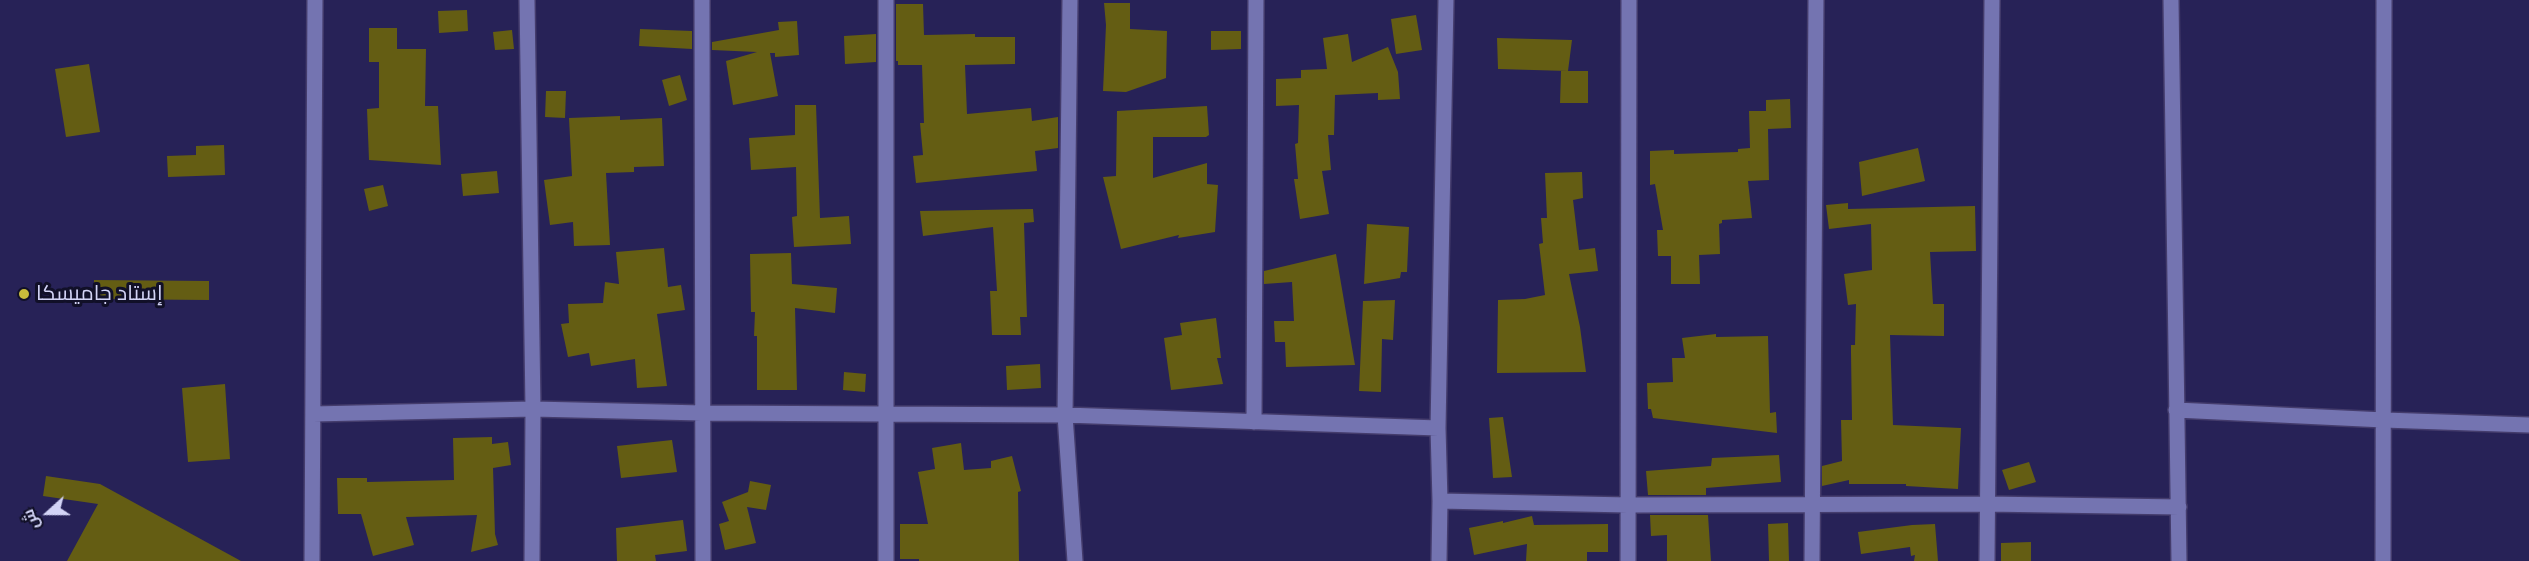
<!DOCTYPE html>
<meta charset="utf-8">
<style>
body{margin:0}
#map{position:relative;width:2529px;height:561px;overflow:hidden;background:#272257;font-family:Montserrat,Cairo,sans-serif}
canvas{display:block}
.north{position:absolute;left:18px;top:483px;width:60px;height:60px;-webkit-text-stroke:4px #111028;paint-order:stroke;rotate:249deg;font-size:16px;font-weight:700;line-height:24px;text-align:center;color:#d3d4f6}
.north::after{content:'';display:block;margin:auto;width:21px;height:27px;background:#d3d4f6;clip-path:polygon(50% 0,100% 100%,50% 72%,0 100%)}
</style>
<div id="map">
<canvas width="2529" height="561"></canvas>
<div class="north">ش</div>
</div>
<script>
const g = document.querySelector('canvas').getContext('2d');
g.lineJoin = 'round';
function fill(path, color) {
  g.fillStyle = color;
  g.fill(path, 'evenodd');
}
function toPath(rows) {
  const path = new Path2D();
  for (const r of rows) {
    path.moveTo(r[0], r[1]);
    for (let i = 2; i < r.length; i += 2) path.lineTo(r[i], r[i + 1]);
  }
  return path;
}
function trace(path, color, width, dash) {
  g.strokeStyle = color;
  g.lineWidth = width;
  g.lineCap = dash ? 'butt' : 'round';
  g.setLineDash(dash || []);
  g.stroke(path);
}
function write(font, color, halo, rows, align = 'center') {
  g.font = font + ' Montserrat,Cairo,sans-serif';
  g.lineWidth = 6;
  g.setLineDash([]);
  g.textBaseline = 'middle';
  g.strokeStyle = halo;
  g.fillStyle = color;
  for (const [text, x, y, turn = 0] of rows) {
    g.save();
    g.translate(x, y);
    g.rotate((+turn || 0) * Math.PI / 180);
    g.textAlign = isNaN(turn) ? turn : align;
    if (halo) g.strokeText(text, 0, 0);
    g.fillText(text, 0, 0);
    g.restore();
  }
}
const building = toPath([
 [1104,3,1130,3,1130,29,1167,31,1166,78,1126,92,1103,91,1106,25],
 [896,4,923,4,924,35,975,34,975,37,1015,37,1015,64,965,65,967,114,1031,108,1032,121,1058,117,1058,148,1035,151,1037,171,916,183,913,156,923,155,920,123,924,123,922,65,898,65,898,61,896,61],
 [467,10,468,31,439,33,438,11],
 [1416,15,1422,50,1396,54,1391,19],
 [797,21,799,55,775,57,775,53,770,53,778,96,733,105,726,61,757,52,712,50,712,42,779,30,778,22],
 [369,28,397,28,397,49,426,49,425,106,438,106,441,165,369,160,367,109,379,108,379,62,369,62],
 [640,29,692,31,692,49,639,46],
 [512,30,514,49,495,50,493,32],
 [1211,31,1241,31,1241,49,1211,50],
 [876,34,876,62,845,64,844,36],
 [1348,34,1352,62,1388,47,1398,72,1400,99,1378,100,1378,93,1335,95,1334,135,1328,135,1331,170,1322,171,1329,214,1300,219,1294,179,1298,179,1295,144,1298,143,1299,105,1276,106,1276,79,1301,78,1301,70,1327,69,1323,38],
 [1497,38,1572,40,1568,71,1498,69],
 [89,64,100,132,66,137,55,69],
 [1561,71,1588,71,1588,103,1560,103],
 [680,75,687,100,669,106,662,80],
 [546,91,566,91,565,118,545,117],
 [1790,99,1791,128,1768,129,1769,180,1748,181,1752,218,1722,220,1722,223,1719,224,1720,254,1699,255,1700,284,1671,284,1671,256,1658,256,1657,230,1663,230,1655,184,1650,185,1650,151,1674,150,1674,154,1738,152,1738,149,1750,148,1749,111,1766,111,1766,100],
 [795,105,816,105,820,218,849,216,851,244,794,247,792,217,797,216,796,167,751,170,749,138,795,135],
 [1207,106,1209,135,1206,137,1153,137,1153,178,1207,163,1207,184,1218,185,1215,232,1178,238,1179,235,1121,249,1103,177,1116,176,1117,111],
 [620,116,620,120,662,118,664,166,634,167,634,172,606,173,610,245,574,246,573,222,550,225,544,180,572,176,569,118],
 [224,145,225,175,168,177,167,156,196,155,196,146],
 [1918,148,1925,181,1862,196,1859,162],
 [497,171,499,193,463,196,461,174],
 [1582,172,1583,198,1573,200,1579,250,1595,248,1598,271,1569,274,1580,327,1586,372,1497,373,1498,300,1525,299,1545,295,1539,244,1543,243,1541,218,1547,218,1545,173],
 [383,185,388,206,369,211,364,189],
 [1848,203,1848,209,1975,206,1976,251,1930,252,1933,304,1944,304,1944,336,1890,335,1893,425,1961,428,1958,489,1906,486,1906,484,1849,484,1849,480,1822,486,1822,466,1842,461,1841,420,1852,420,1851,353,1851,345,1855,345,1856,304,1848,305,1844,274,1872,270,1871,224,1829,229,1826,205],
 [1033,209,1034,222,1024,223,1027,317,1020,317,1021,335,992,335,990,291,997,291,993,227,923,236,920,211],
 [1367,224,1409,227,1407,272,1401,272,1400,278,1364,284],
 [664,248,668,287,681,285,685,310,657,314,667,386,637,388,635,359,591,366,589,353,568,357,561,324,569,323,568,304,603,303,605,282,619,284,616,252],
 [791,253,792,284,837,288,835,313,795,308,797,390,757,390,757,336,754,336,755,312,751,312,750,254],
 [1336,254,1355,365,1286,367,1285,342,1275,342,1274,321,1294,321,1292,282,1264,284,1264,271],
 [94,280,209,281,209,300,94,299],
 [1395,300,1393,340,1382,339,1381,392,1359,391,1363,301],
 [1216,318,1221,358,1217,358,1223,384,1171,390,1164,338,1182,335,1180,323],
 [1716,334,1716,337,1768,336,1770,413,1776,412,1777,433,1653,418,1651,409,1648,409,1647,383,1673,382,1672,358,1685,358,1682,338],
 [1040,364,1041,388,1007,390,1006,366],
 [844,372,866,374,865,392,843,390],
 [225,384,230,459,188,462,182,388],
 [1503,417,1512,477,1493,478,1489,418],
 [492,437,492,444,508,442,511,465,493,468,495,534,498,545,471,552,477,515,406,517,414,545,373,556,361,514,338,514,337,478,367,478,367,482,454,480,453,438],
 [672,440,677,472,621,478,617,446],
 [961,443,964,470,991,468,991,461,1012,456,1021,491,1018,492,1019,561,919,561,919,559,900,559,900,524,928,524,918,472,935,469,932,448],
 [1779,455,1781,482,1706,488,1706,495,1648,495,1646,471,1711,466,1712,458],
 [2029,462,2036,482,2009,490,2002,470],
 [46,476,100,484,241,561,67,561,98,504,43,496],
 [750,481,771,485,766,510,747,507,756,543,725,550,719,524,729,521,722,502,748,492],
 [1650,515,1708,515,1711,561,1667,561,1667,535,1651,536],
 [1532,516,1534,525,1608,524,1608,552,1587,552,1587,561,1526,561,1527,544,1474,555,1469,528,1503,521,1503,523],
 [683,520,687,551,655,555,656,561,617,561,616,528],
 [1788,523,1789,561,1769,561,1768,524],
 [1935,524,1938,561,1914,561,1915,555,1911,556,1910,547,1861,554,1858,532,1912,525],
 [2031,542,2031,561,2001,561,2001,543]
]);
const minor = toPath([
 [527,0,533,409,532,561],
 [702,0,703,561],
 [886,0,886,561],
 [1070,0,1065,415,1075,561],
 [2171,0,2179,561],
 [2176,410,2384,420,2529,425],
 [313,414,533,409,702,413,1065,415,1438,428],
 [1254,422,1256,0],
 [1440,501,1628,505,1987,504,2179,507],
 [312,561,315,0],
 [1439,561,1440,501,1438,428,1446,0],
 [1628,561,1629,0],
 [1812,561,1816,0],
 [1987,561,1992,0],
 [2383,561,2384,0]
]);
const markers = [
 [24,294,6,"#c8bb3b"]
];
const poiNames = [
 ["إستاد جاميسكا",36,294]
];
fill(building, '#645d13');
trace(minor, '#443c6c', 18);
trace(minor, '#7474b1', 15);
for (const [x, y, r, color] of markers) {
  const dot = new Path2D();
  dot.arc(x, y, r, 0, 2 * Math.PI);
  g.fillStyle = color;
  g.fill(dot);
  trace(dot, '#111028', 2);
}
write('21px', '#d3d4f6', '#111028', poiNames, 'left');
</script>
